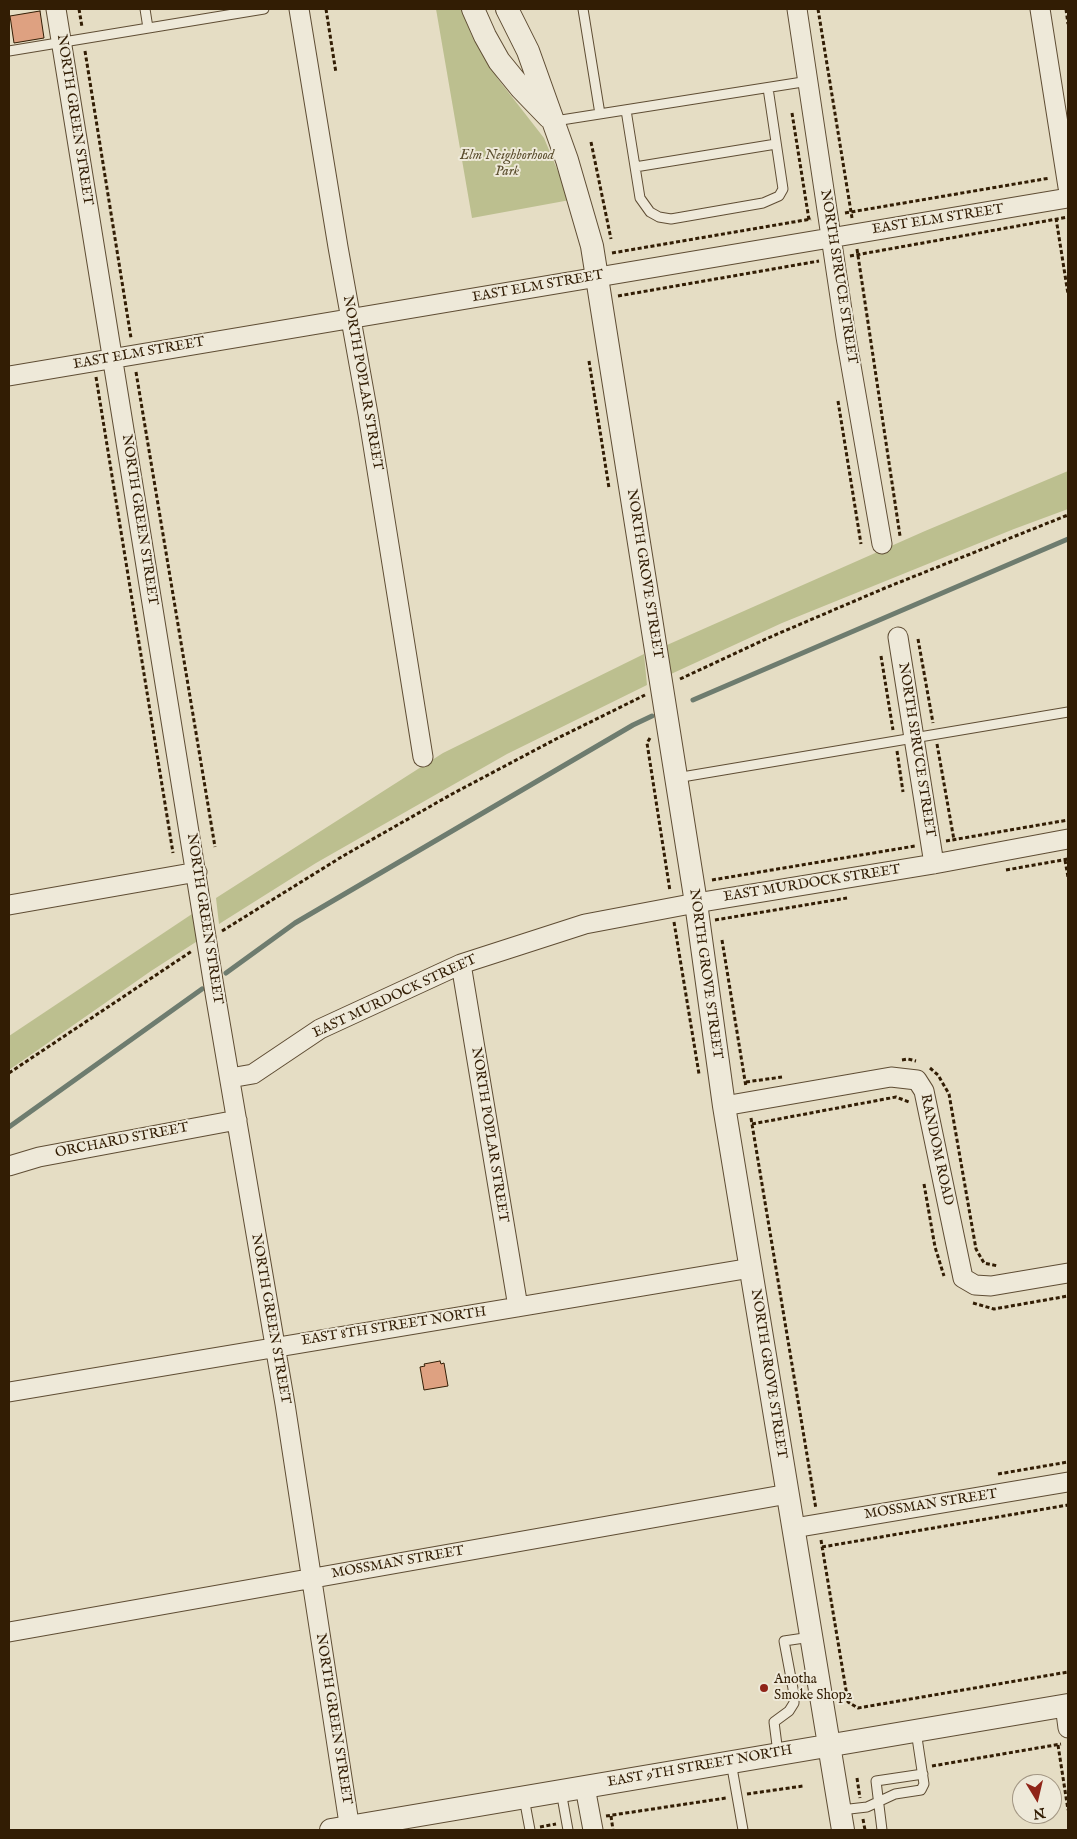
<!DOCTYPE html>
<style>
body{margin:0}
#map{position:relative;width:1077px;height:1839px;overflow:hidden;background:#e5ddc4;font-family:"IM FELL English",serif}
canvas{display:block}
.frame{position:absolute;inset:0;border:10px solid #321d04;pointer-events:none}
.north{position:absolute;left:1012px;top:1774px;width:50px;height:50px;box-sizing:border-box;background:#eee9d9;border:1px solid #a39784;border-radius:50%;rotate:171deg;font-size:14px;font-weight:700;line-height:20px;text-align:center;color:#321d04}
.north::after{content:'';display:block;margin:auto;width:18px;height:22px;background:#8f2418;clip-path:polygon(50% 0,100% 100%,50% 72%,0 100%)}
</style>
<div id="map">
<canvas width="1077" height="1839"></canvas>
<div class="frame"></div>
<div class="north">N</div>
</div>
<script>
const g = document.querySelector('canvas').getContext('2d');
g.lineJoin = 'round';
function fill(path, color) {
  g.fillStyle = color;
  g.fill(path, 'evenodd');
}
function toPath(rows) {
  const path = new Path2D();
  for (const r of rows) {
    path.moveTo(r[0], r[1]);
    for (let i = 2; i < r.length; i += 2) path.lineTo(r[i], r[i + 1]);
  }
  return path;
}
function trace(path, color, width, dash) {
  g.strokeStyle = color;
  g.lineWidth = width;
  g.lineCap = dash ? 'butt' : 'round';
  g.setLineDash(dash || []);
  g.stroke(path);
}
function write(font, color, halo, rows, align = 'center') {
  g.font = font + ' "IM FELL English",serif';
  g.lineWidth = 4;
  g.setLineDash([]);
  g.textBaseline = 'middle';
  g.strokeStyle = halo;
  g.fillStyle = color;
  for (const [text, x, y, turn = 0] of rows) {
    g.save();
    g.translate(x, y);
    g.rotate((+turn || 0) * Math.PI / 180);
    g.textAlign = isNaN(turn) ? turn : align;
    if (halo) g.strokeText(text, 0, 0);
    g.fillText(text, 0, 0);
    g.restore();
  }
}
const green = toPath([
 [436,9,461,9,472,36,498,79,544,138,570,200,472,218],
 [1068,471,1068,509,1014,529,782,623,671,674,667,645,925,531],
 [644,654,647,685,507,754,316,863,219,924,216,898,443,753],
 [195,912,199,940,151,971,9,1070,9,1036]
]);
const stream = toPath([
 [693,700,1068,539],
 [226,973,295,923,633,725,652,716],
 [9,1127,202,989]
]);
const building = toPath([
 [40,11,44,38,14,43,10,16,40,11],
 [440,1361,441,1364,444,1363,448,1386,424,1390,420,1367,425,1366,424,1364,440,1361]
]);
const path = toPath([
 [79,9,82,27],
 [326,9,336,73],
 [818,9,852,218],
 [1066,9,1068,24],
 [85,51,131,338],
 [792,113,809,220],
 [591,142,611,239],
 [845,213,1050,178],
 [1056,218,1068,294],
 [857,249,900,536],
 [612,253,811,219],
 [850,256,1068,217],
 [618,296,819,261],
 [589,361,609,488],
 [136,372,215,847],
 [96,377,173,853],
 [838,401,861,544],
 [918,639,933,723],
 [881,656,893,730],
 [680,679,768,638,885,588,1068,515],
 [650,738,647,743,670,891],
 [937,744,954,840],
 [897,751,903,792],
 [946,841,1068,820],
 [1065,860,1068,877],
 [1006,870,1068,859],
 [712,880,915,846],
 [715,920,847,898],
 [674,922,699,1074],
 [222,931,343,856,452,794,556,739,645,695],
 [722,940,746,1087],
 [902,1060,908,1059,916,1061],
 [930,1068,938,1075,949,1094,976,1249,984,1263,998,1266],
 [9,1073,192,951],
 [746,1082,782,1077],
 [751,1118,816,1509],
 [752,1124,896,1097,909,1102],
 [924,1184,935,1247,944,1276],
 [973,1303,994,1309,1068,1296],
 [998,1474,1068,1462],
 [821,1540,848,1702,858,1708,1068,1672],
 [822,1547,1068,1505],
 [1058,1745,1068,1810],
 [932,1766,1061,1744],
 [857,1778,860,1798],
 [747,1794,803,1786],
 [606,1816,726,1798],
 [611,1816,613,1830],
 [863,1819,865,1830],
 [540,1827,556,1824]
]);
const service = toPath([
 [145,9,148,28],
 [583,9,600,114],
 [9,51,264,9],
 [626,110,640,198,650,212,659,217,671,219,763,203,779,196,783,189,768,88],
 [555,121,809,81],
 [635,167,776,144],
 [676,778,1068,712],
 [778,1753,774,1722,789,1711,794,1703,794,1694,784,1641,811,1637],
 [731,1762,743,1830],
 [561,1791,568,1830],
 [524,1798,530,1830],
 [841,1810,867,1807,895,1794,921,1790,924,1784,916,1731],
 [882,1830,876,1781,923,1774]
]);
const minor = toPath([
 [56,9,216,999,285,1404,350,1830],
 [299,9,338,247,368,414,423,757],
 [797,9,846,337,882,544],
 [1040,9,1068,187],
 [9,376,1068,198],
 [898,637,934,864],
 [9,905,197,872],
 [461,964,518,1307],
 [230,1078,253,1074,320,1029,461,964,585,924,696,903,934,864,1068,839],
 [724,1106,891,1077,917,1080,924,1091,963,1278,975,1285,991,1286,1068,1273],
 [9,1166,39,1157,237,1120],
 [9,1392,751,1268],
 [794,1528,1068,1482],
 [9,1632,788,1494],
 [1065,1705,1068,1728],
 [585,1787,593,1830]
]);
const tertiary = toPath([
 [473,9,485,36,499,61,521,88,549,117],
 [507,9,528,51,567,160,592,246,696,903,724,1106,843,1830],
 [331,1830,1068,1705]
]);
const markers = [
 [764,1688,5,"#8f2418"]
];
const streetNames = [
 ["NORTH GREEN STREET",74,120,81],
 ["EAST ELM STREET",938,220,-9],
 ["NORTH SPRUCE STREET",838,277,81],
 ["EAST ELM STREET",538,287,-10],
 ["EAST ELM STREET",139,354,-10],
 ["NORTH POPLAR STREET",362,383,80],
 ["NORTH GREEN STREET",139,520,81],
 ["NORTH GROVE STREET",644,574,81],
 ["NORTH SPRUCE STREET",916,750,81],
 ["EAST MURDOCK STREET",812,884,-9],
 ["NORTH GREEN STREET",204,919,81],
 ["NORTH GROVE STREET",705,974,82],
 ["EAST MURDOCK STREET",395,997,-25],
 ["NORTH POPLAR STREET",489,1135,81],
 ["ORCHARD STREET",122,1141,-11],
 ["RANDOM ROAD",936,1150,78],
 ["NORTH GREEN STREET",270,1319,80],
 ["EAST 8TH STREET NORTH",394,1327,-9],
 ["NORTH GROVE STREET",768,1374,81],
 ["MOSSMAN STREET",931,1505,-9],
 ["MOSSMAN STREET",398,1563,-10],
 ["NORTH GREEN STREET",333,1719,81],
 ["EAST 9TH STREET NORTH",700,1767,-10]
];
const parkNames = [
 ["Elm Neighborhood",507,156],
 ["Park",507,172]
];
const poiNames = [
 ["Anotha",774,1680],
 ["Smoke Shop2",774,1696]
];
fill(green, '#bcbf8f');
trace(stream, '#6e7c6f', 5);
fill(building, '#dea181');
trace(building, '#321d04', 1);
trace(service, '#5f4d34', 11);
trace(minor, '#5f4d34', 21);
trace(tertiary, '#5f4d34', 24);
trace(path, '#321d04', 3, [4, 2.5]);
trace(service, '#eee9d9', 9);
trace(minor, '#eee9d9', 19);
trace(tertiary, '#eee9d9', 22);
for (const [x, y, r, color] of markers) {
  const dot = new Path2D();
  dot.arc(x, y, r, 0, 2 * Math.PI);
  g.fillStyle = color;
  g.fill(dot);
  trace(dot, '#eee9d9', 2);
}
write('14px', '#321d04', '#eee9d9', streetNames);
write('italic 14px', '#5b4e2e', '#eee9d9', parkNames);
write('14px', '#321d04', '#eee9d9', poiNames, 'left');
</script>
